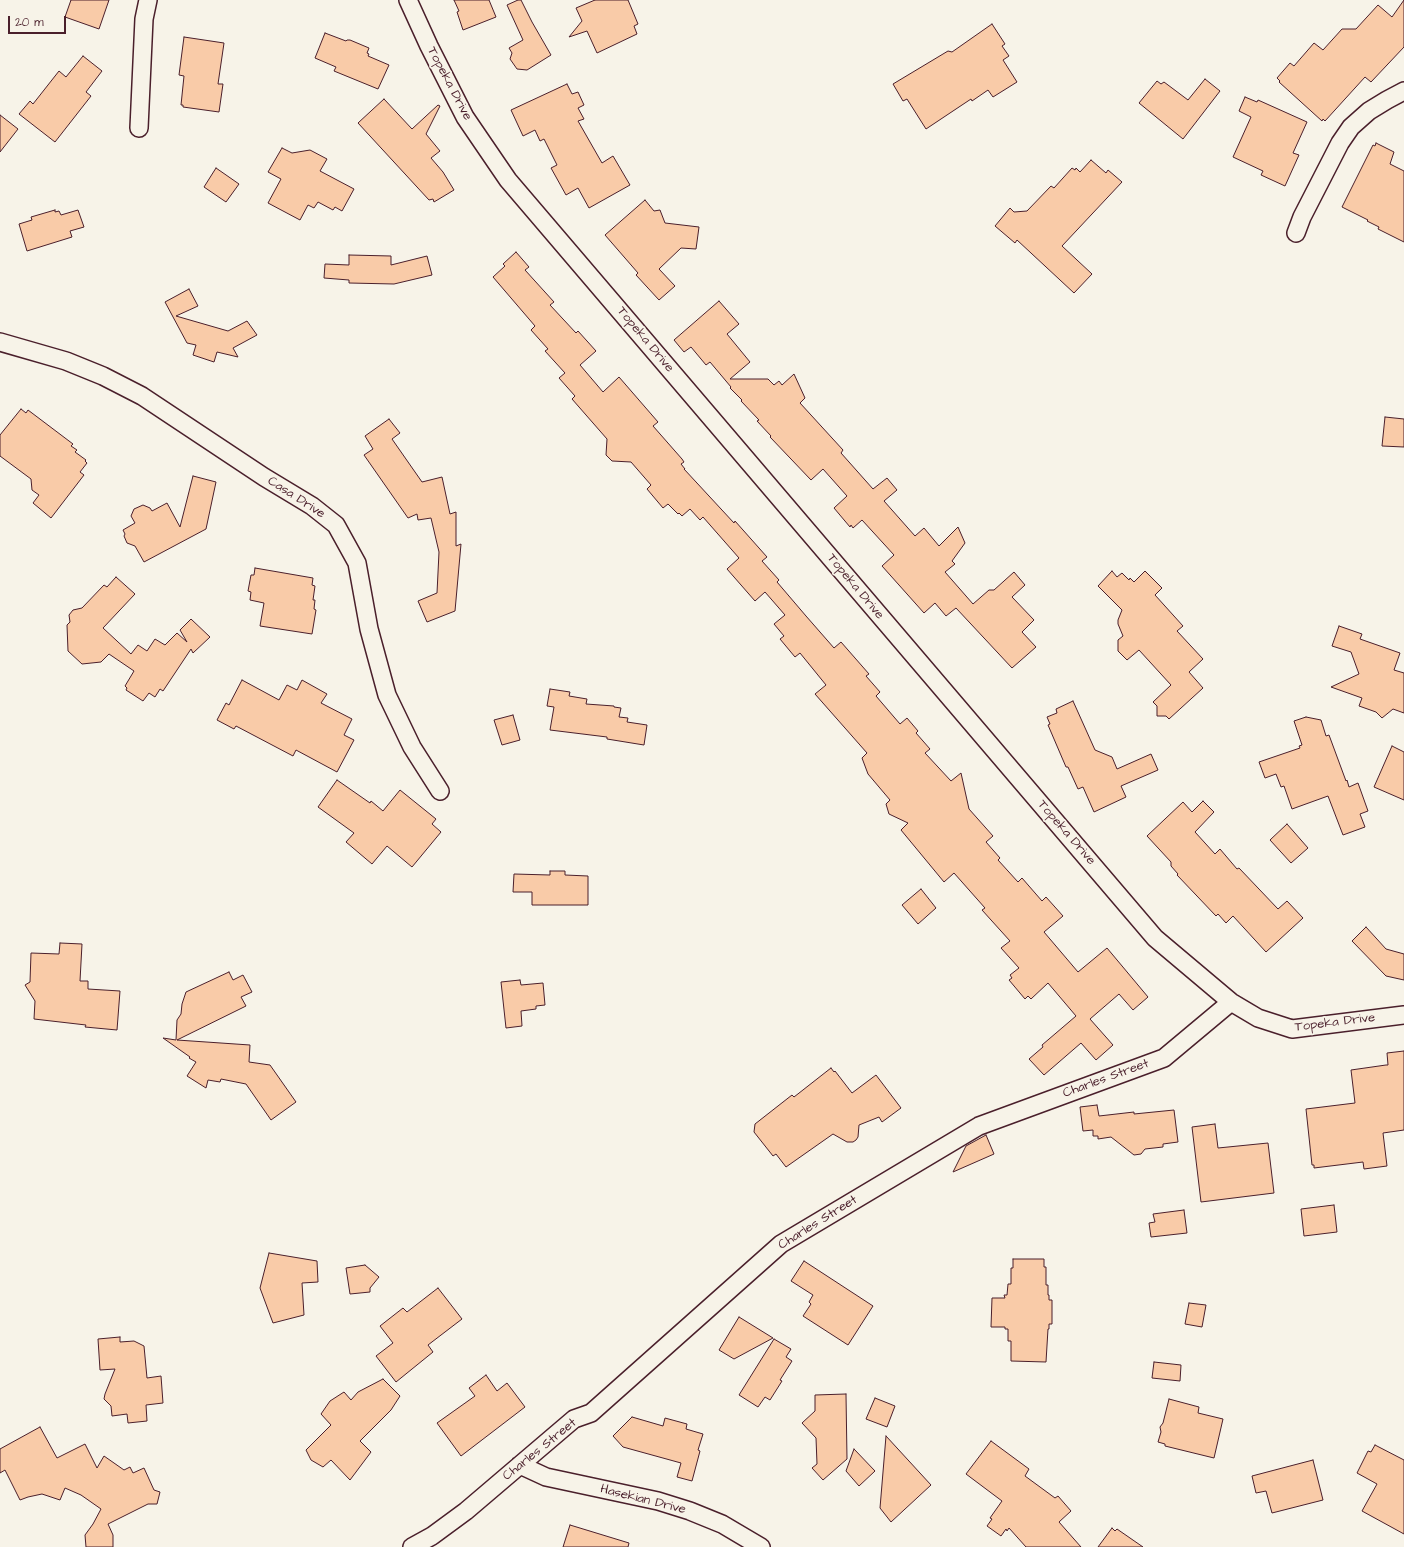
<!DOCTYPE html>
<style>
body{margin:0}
#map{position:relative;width:1404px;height:1547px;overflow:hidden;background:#f7f3e8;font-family:"Architects Daughter",sans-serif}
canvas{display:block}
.scale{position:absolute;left:8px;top:16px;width:58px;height:18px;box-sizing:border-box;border:2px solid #4a1f2b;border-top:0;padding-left:5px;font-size:12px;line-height:14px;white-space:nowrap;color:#4a1f2b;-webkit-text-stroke:3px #f7f3e8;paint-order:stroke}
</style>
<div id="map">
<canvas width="1404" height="1547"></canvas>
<div class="scale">20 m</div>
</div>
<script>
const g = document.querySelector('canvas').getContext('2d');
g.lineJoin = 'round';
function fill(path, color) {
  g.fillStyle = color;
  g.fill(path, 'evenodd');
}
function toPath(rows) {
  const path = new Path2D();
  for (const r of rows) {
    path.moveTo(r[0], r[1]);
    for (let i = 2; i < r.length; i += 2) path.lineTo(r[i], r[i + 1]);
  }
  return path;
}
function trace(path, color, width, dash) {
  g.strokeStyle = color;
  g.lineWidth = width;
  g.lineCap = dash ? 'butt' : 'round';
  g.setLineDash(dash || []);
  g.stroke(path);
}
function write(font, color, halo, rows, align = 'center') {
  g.font = font + ' "Architects Daughter",sans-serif';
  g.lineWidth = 3.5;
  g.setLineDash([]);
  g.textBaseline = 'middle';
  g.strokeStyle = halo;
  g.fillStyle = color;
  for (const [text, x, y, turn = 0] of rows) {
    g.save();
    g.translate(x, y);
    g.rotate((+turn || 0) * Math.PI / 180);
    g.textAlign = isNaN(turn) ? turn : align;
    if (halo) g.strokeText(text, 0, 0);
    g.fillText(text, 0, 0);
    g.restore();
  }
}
const building = toPath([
 [71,0,109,0,99,29,65,17,71,0],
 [454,0,489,0,496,17,463,30,457,12,459,11,454,0],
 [518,0,521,0,532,22,551,55,527,70,517,69,510,59,512,53,509,48,523,40,507,5,518,0],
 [595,0,628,0,638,24,634,26,637,34,597,53,587,31,569,37,582,21,576,8,595,0],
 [1404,0,1404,47,1371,82,1365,77,1325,121,1323,119,1322,121,1279,82,1280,81,1277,78,1290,63,1294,66,1314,43,1323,50,1342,29,1356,29,1378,5,1392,17,1404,0],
 [992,24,1005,44,1002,46,1009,56,1003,60,1017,82,993,97,988,90,972,101,971,99,926,129,907,99,903,101,893,84,948,51,952,52,992,24],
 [325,33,346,41,347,40,350,40,369,48,367,53,369,54,368,56,389,65,378,89,334,71,336,67,315,58,325,33],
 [184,37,224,43,218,84,223,84,219,112,183,107,183,105,181,105,184,76,179,75,184,37],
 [83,56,102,71,86,92,91,96,55,142,19,114,30,101,33,104,59,71,66,77,83,56],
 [1205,79,1220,91,1183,139,1139,103,1157,81,1161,84,1164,82,1188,100,1205,79],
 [567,84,572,94,578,92,584,105,578,108,584,119,578,121,602,163,613,156,630,185,589,208,578,188,566,195,551,168,557,165,544,139,540,141,535,130,523,136,511,110,567,84],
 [1245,97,1257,102,1258,100,1307,122,1293,153,1299,155,1285,186,1261,175,1263,171,1233,157,1251,117,1239,111,1245,97],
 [384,99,412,129,438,105,440,106,426,134,440,151,431,158,443,172,454,190,434,202,433,199,429,200,358,123,384,99],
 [0,115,18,129,0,152,0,115],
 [1376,143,1394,152,1390,164,1404,171,1404,242,1378,229,1379,227,1367,221,1368,220,1342,207,1373,145,1375,146,1376,143],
 [282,148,292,153,310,150,327,159,320,171,354,189,342,211,335,207,333,210,318,202,314,208,308,205,300,220,268,203,281,179,268,172,282,148],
 [1091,160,1106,173,1108,170,1122,182,1062,246,1092,274,1074,293,1017,240,1015,243,995,226,1010,208,1014,212,1027,211,1051,186,1054,188,1072,168,1075,170,1076,168,1080,172,1091,160],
 [216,168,239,184,226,202,204,187,216,168],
 [645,200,654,211,660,210,665,223,699,227,696,249,681,248,659,269,675,286,659,300,636,275,638,273,605,235,645,200],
 [55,210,55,212,59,211,61,215,78,210,84,227,70,231,72,237,27,251,19,224,32,220,31,217,55,210],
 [516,252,529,267,525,270,554,302,550,305,576,333,578,331,596,351,580,365,603,392,619,377,658,422,653,426,682,459,684,462,681,464,685,469,684,469,734,523,735,521,767,557,762,561,779,580,777,582,806,616,834,648,841,642,869,674,866,676,880,692,876,696,900,724,907,718,918,731,916,733,930,749,925,753,951,781,961,773,969,809,993,836,986,842,1000,858,998,860,1018,882,1022,878,1042,901,1046,897,1063,916,1044,932,1078,972,1107,948,1148,997,1133,1010,1119,994,1090,1019,1113,1045,1096,1060,1081,1043,1044,1075,1029,1059,1043,1047,1042,1045,1076,1016,1048,983,1031,999,1028,996,1025,999,1009,980,1012,978,1010,975,1019,968,1001,948,1010,941,982,910,985,908,954,873,944,882,901,830,908,823,889,814,886,804,890,800,868,774,862,758,867,753,815,694,826,685,800,653,795,657,780,639,784,636,774,624,785,615,765,592,755,601,727,569,739,558,703,517,700,520,690,509,682,516,679,513,678,514,668,504,663,508,647,489,651,485,631,462,612,461,606,455,607,439,572,399,575,396,559,378,565,373,545,351,548,349,531,330,535,326,493,277,505,266,503,264,516,252],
 [349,255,391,256,391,265,427,256,432,275,394,284,349,283,349,280,324,278,325,264,349,265,349,255],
 [189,289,198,306,176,316,228,331,247,321,257,335,233,348,238,357,217,352,214,362,193,355,196,345,187,343,165,302,189,289],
 [719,301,739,324,727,334,750,362,730,379,768,379,774,385,779,381,782,385,794,374,805,398,800,403,843,450,841,453,873,489,887,478,897,490,884,501,915,536,924,528,939,546,958,527,965,543,952,561,955,564,945,572,973,604,989,590,994,590,1014,572,1025,585,1012,597,1034,620,1022,632,1036,647,1012,668,956,608,946,616,935,603,924,613,882,566,894,555,862,520,853,528,851,525,850,527,834,508,847,496,823,469,811,480,770,437,771,436,757,421,759,420,741,401,742,400,730,388,731,387,710,362,706,365,691,347,684,352,674,340,719,301],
 [21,409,26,413,28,410,73,444,71,446,77,450,75,452,86,460,85,461,87,463,80,472,84,475,51,518,33,503,39,495,32,490,31,479,0,456,0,435,21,409],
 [1385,417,1404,419,1404,447,1382,446,1385,417],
 [389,419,400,433,392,439,422,482,442,477,450,514,456,512,456,546,461,544,455,611,427,622,418,601,437,593,439,552,431,518,418,520,417,514,408,518,364,455,373,449,365,436,389,419],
 [193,476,216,482,206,529,144,562,135,546,127,543,124,536,125,534,123,530,135,523,131,516,134,509,143,505,150,508,152,511,167,503,180,527,193,476],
 [255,568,313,578,312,585,315,586,313,600,315,600,314,609,316,610,312,634,260,626,264,603,250,600,251,592,248,591,251,575,254,575,255,568],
 [1112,571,1117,577,1122,573,1129,580,1130,578,1134,582,1145,571,1162,588,1155,595,1183,626,1177,631,1203,659,1189,672,1203,688,1169,719,1166,716,1157,716,1157,706,1153,702,1171,685,1139,650,1127,660,1118,651,1118,640,1123,636,1118,624,1118,620,1122,610,1098,586,1112,571],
 [116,577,135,594,103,628,131,654,138,645,147,651,155,639,165,645,177,633,187,642,180,630,191,619,210,637,193,653,191,649,163,691,160,689,155,697,149,693,143,701,126,690,127,688,125,686,134,671,109,654,101,662,82,664,68,651,67,625,70,622,69,615,73,610,82,608,104,585,107,587,116,577],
 [1339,626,1362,634,1360,639,1400,653,1394,670,1404,673,1404,713,1393,709,1382,718,1376,712,1359,706,1362,698,1331,687,1359,674,1351,652,1332,646,1339,626],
 [242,680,279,700,287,685,297,690,302,680,327,694,321,703,352,719,344,735,354,740,337,772,296,750,293,756,236,726,234,729,217,720,226,703,229,705,242,680],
 [550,689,570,692,569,696,587,699,586,704,614,706,614,707,621,708,619,717,628,718,627,722,647,725,644,745,607,739,607,737,550,730,554,707,547,706,550,689],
 [1073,701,1095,750,1112,757,1117,769,1151,754,1158,770,1121,786,1126,797,1094,812,1083,787,1078,789,1068,767,1066,767,1048,725,1050,724,1047,717,1057,713,1056,709,1073,701],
 [513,715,520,740,502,745,494,720,513,715],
 [1306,717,1321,720,1326,736,1329,735,1346,781,1347,780,1349,787,1358,783,1368,811,1360,814,1365,827,1343,835,1328,796,1292,809,1284,786,1281,787,1276,774,1265,778,1259,762,1300,748,1299,746,1302,745,1294,721,1306,717],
 [1392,746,1404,752,1404,800,1374,787,1392,746],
 [337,780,370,803,371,801,383,811,400,790,436,819,432,824,441,832,412,867,387,846,372,864,346,842,354,833,318,807,337,780],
 [1203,801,1214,812,1195,832,1215,854,1220,849,1237,869,1239,868,1278,909,1287,901,1303,918,1266,952,1233,916,1226,923,1218,914,1216,916,1177,875,1178,874,1171,866,1171,862,1147,836,1183,802,1192,812,1203,801],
 [1287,824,1308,848,1291,863,1270,840,1287,824],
 [550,871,565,871,565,875,588,876,588,905,532,905,532,892,513,892,514,874,550,875,550,871],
 [921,889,936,908,918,924,902,905,921,889],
 [1366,927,1386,949,1404,954,1404,980,1386,976,1352,941,1366,927],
 [60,943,82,944,80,981,88,981,88,989,120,991,117,1030,85,1027,86,1025,34,1019,35,1001,25,985,30,982,31,953,59,954,60,943],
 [229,972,233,980,243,975,252,992,241,997,246,1006,177,1040,250,1045,249,1062,270,1065,296,1102,271,1120,246,1084,221,1079,220,1082,208,1080,206,1088,187,1076,196,1062,189,1058,190,1057,163,1038,176,1040,177,1020,181,1014,182,1004,186,992,229,972],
 [520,980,521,985,543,983,545,1005,536,1006,536,1009,521,1011,522,1026,506,1028,501,982,520,980],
 [1404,1051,1404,1130,1383,1133,1387,1166,1364,1169,1363,1162,1314,1168,1314,1165,1312,1165,1306,1109,1355,1103,1351,1070,1386,1065,1388,1065,1387,1053,1404,1051],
 [831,1068,834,1072,835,1071,852,1093,876,1075,901,1108,882,1122,879,1117,859,1125,858,1137,856,1140,853,1142,847,1142,833,1134,786,1167,776,1154,773,1156,754,1132,755,1124,792,1095,794,1097,831,1068],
 [1097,1105,1099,1116,1134,1112,1134,1114,1174,1110,1178,1142,1163,1144,1163,1147,1145,1149,1141,1154,1134,1155,1111,1137,1098,1139,1098,1136,1093,1136,1093,1130,1083,1131,1080,1107,1097,1105],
 [1215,1124,1218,1148,1268,1143,1274,1193,1201,1202,1192,1127,1215,1124],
 [986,1135,994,1154,953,1172,966,1146,986,1135],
 [1334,1205,1337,1232,1304,1236,1301,1209,1334,1205],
 [1184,1210,1187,1233,1151,1237,1149,1223,1155,1222,1153,1214,1184,1210],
 [269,1253,317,1261,318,1282,302,1283,304,1315,273,1323,260,1288,269,1253],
 [1013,1259,1044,1259,1044,1267,1046,1267,1046,1285,1048,1285,1048,1295,1049,1295,1049,1300,1052,1300,1052,1324,1049,1324,1049,1329,1048,1329,1046,1362,1011,1361,1011,1341,1008,1341,1008,1329,1005,1329,1005,1327,991,1327,992,1298,1005,1298,1004,1295,1007,1295,1008,1284,1011,1284,1011,1268,1013,1268,1013,1259],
 [804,1261,873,1306,848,1345,803,1316,811,1304,809,1302,813,1295,791,1281,804,1261],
 [365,1265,379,1277,370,1288,370,1292,350,1294,346,1268,365,1265],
 [438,1288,462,1319,428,1345,433,1352,396,1382,376,1356,393,1343,380,1326,403,1308,407,1312,438,1288],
 [1189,1303,1206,1305,1202,1327,1185,1324,1189,1303],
 [739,1317,773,1338,734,1359,719,1350,739,1317],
 [120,1337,120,1342,134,1341,144,1346,147,1378,161,1376,163,1403,146,1405,147,1421,128,1423,127,1414,112,1416,111,1406,104,1399,105,1394,115,1369,100,1370,98,1339,120,1337],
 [774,1339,791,1349,786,1357,792,1361,780,1380,782,1381,770,1400,765,1397,758,1407,739,1395,774,1339],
 [1154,1362,1181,1365,1180,1381,1152,1378,1154,1362],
 [486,1375,497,1391,507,1383,525,1407,461,1456,437,1423,475,1396,469,1388,486,1375],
 [383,1379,400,1396,391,1410,360,1441,371,1452,350,1480,331,1460,323,1467,311,1460,306,1450,331,1425,321,1414,330,1401,344,1392,351,1400,358,1392,383,1379],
 [846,1394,847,1459,823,1480,812,1468,817,1464,816,1438,802,1423,815,1411,815,1395,846,1394],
 [875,1398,895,1406,887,1427,866,1419,875,1398],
 [1169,1399,1199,1407,1198,1413,1223,1419,1214,1458,1165,1446,1165,1444,1158,1442,1161,1432,1160,1427,1163,1423,1169,1399],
 [632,1417,663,1426,665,1418,687,1424,686,1429,703,1434,698,1450,700,1451,692,1481,677,1477,681,1463,623,1447,613,1436,632,1417],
 [40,1427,57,1458,85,1444,97,1468,104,1456,124,1470,130,1467,133,1473,144,1468,154,1490,160,1492,157,1504,148,1504,108,1524,113,1535,113,1547,86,1547,85,1535,93,1524,101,1509,81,1495,65,1488,60,1500,42,1494,28,1497,20,1500,5,1470,0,1473,0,1449,40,1427],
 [886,1436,931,1485,891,1522,880,1508,886,1436],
 [991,1441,1029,1469,1025,1476,1055,1498,1058,1496,1071,1511,1059,1522,1081,1547,1026,1547,1009,1528,1007,1531,1006,1529,1001,1536,987,1526,992,1519,990,1518,1002,1501,966,1474,991,1441],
 [1375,1445,1404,1460,1404,1534,1362,1511,1377,1484,1357,1473,1368,1451,1371,1452,1375,1445],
 [854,1449,875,1471,859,1486,846,1471,854,1449],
 [1313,1460,1323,1500,1272,1513,1266,1491,1256,1493,1252,1476,1313,1460],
 [570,1525,629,1543,628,1547,563,1547,570,1525],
 [1112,1528,1115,1531,1117,1529,1143,1547,1098,1547,1112,1528]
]);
const street = toPath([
 [408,0,429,46,465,117,508,180,1155,938,1231,1002,1258,1018,1292,1029,1404,1015],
 [139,128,144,19,148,0],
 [1296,233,1302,217,1340,143,1351,127,1369,111,1387,100,1404,91],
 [0,342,66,361,103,376,142,396,264,477,312,506,336,525,357,563,369,629,387,695,412,747,440,791],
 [520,1465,546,1477,658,1501,690,1511,722,1524,761,1547],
 [412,1547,432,1536,466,1511,574,1419,591,1413,781,1244,979,1126,1164,1058,1231,1002]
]);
const streetNames = [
 ["Topeka Drive",449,84,62],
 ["Topeka Drive",645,340,50],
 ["Casa Drive",296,498,33],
 ["Topeka Drive",855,587,50],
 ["Topeka Drive",1066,833,49],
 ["Topeka Drive",1335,1023,-7],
 ["Charles Street",1106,1079,-20],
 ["Charles Street",818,1223,-32],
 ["Charles Street",540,1450,-39],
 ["Hasekian Drive",643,1500,14]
];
fill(building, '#f9cba8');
trace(building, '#4a1f2b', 1);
trace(street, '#4a1f2b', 20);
trace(street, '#f7f3e8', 17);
write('13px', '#4a1f2b', '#f7f3e8', streetNames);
</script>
